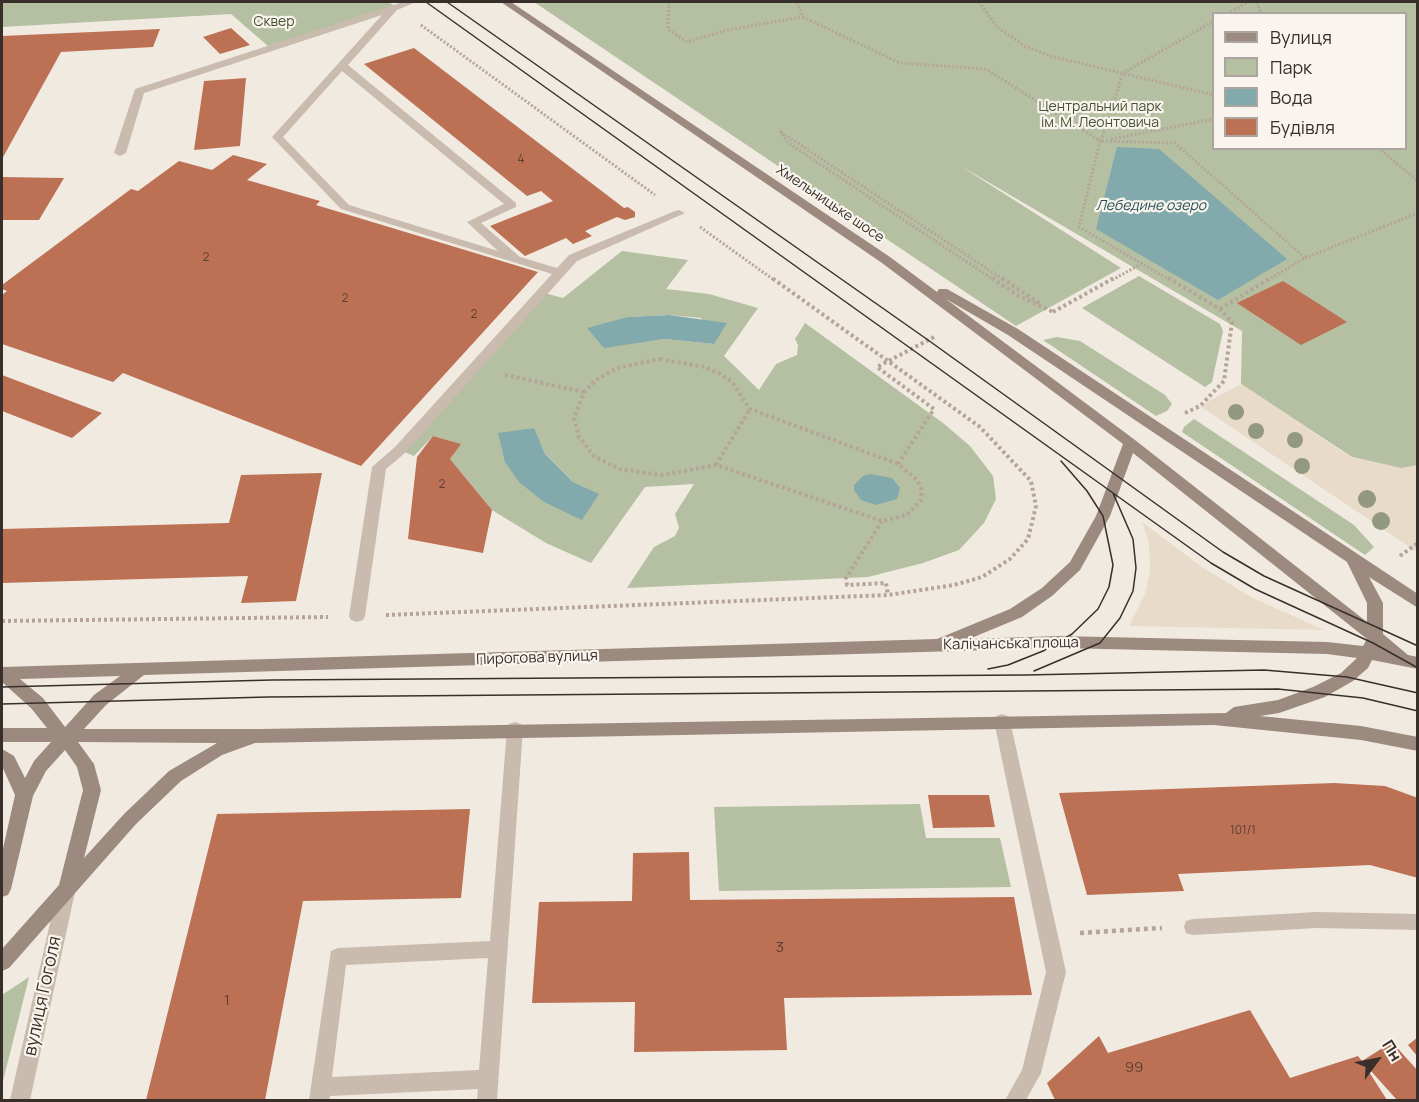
<!DOCTYPE html>
<meta charset="utf-8">
<style>
body{margin:0}
#map{position:relative;width:1419px;height:1102px;overflow:hidden;background:#f1eae1;font-family:Manrope,sans-serif}
canvas{display:block}
.frame{position:absolute;inset:0;border:3px solid #382f2b;pointer-events:none}
.legend{position:absolute;left:1212px;top:12px;width:195px;height:138px;box-sizing:border-box;background:#f9f4ed;border:2px solid #aca59f;margin:0;padding:8px 10px;list-style:none;font-size:18px;color:#382f2b}
.legend li{display:flex;align-items:center;gap:12px;height:30px}
.legend b{width:30px;border:2px solid #aca59f}
.north{position:absolute;left:1347px;top:1030px;width:60px;height:60px;-webkit-text-stroke:4px #f9f4ed;paint-order:stroke;rotate:58deg;font-size:16px;font-weight:700;line-height:24px;text-align:center;color:#382f2b}
.north::after{content:'';display:block;margin:auto;width:21px;height:27px;background:#382f2b;clip-path:polygon(50% 0,100% 100%,50% 72%,0 100%)}
</style>
<div id="map">
<canvas width="1419" height="1102"></canvas>
<div class="frame"></div>
<ul class="legend">
<li><b style="height:8px;background:#9c8a7f"></b>Вулиця</li>
<li><b style="height:16px;background:#b5bfa2"></b>Парк</li>
<li><b style="height:16px;background:#82a9ac"></b>Вода</li>
<li><b style="height:16px;background:#bc7054"></b>Будівля</li>
</ul>
<div class="north">Пн</div>
</div>
<script>
const g = document.querySelector('canvas').getContext('2d');
g.lineJoin = 'round';
function fill(path, color) {
  g.fillStyle = color;
  g.fill(path, 'evenodd');
}
function toPath(rows) {
  const path = new Path2D();
  for (const r of rows) {
    path.moveTo(r[0], r[1]);
    for (let i = 2; i < r.length; i += 2) path.lineTo(r[i], r[i + 1]);
  }
  return path;
}
function trace(path, color, width, dash) {
  g.strokeStyle = color;
  g.lineWidth = width;
  g.lineCap = dash ? 'butt' : 'round';
  g.setLineDash(dash || []);
  g.stroke(path);
}
function write(font, color, halo, rows, align = 'center') {
  g.font = font + ' Manrope,sans-serif';
  g.lineWidth = 4.5;
  g.setLineDash([]);
  g.textBaseline = 'middle';
  g.strokeStyle = halo;
  g.fillStyle = color;
  for (const [text, x, y, turn = 0] of rows) {
    g.save();
    g.translate(x, y);
    g.rotate((+turn || 0) * Math.PI / 180);
    g.textAlign = isNaN(turn) ? turn : align;
    if (halo) g.strokeText(text, 0, 0);
    g.fillText(text, 0, 0);
    g.restore();
  }
}
const green = toPath([
 [2,2,388,2,395,6,268,46,231,14,2,27],
 [534,2,1417,2,1417,507,1349,455,1241,384,1242,331,959,165,1121,268,1016,326],
 [1214,14,1406,14,1406,148,1214,148],
 [622,251,688,260,666,289,709,294,758,308,724,356,759,390,776,364,797,355,798,345,795,339,805,323,943,423,970,446,993,476,996,499,984,523,959,550,923,563,868,577,627,588,654,547,675,536,679,528,675,514,694,484,645,487,591,563,546,543,492,510,450,459,460,444,433,436,414,456,400,450,537,291,563,298],
 [669,315,701,318,714,344,665,339,636,343,628,317],
 [533,428,545,454,573,482,599,494,501,448],
 [1139,276,1220,324,1223,331,1212,382,1205,387,1082,308],
 [1057,337,1080,341,1165,395,1172,404,1167,411,1156,416,1043,340],
 [1194,419,1354,525,1374,547,1365,555,1182,432,1184,427],
 [920,804,926,838,1000,838,1011,887,719,891,714,807],
 [29,977,2,1085,2,995]
]);
const plaza = toPath([
 [1241,384,1349,456,1401,468,1417,465,1417,552,1200,406],
 [1142,522,1202,567,1251,597,1324,630,1129,626,1145,594,1150,571,1149,543]
]);
const water = toPath([
 [1117,147,1159,149,1287,259,1218,300,1096,229],
 [669,315,727,323,714,344,665,339,604,348,587,328,628,317],
 [534,428,545,454,573,482,599,494,582,520,544,502,519,482,505,462,498,433],
 [870,474,892,478,900,488,897,499,876,505,861,500,854,490,854,485,863,476]
]);
const building = toPath([
 [231,28,250,45,220,54,203,37],
 [160,29,153,47,61,52,2,159,2,36],
 [414,48,624,208,628,207,635,212,635,217,625,220,617,217,585,231,592,236,573,244,566,238,525,256,490,226,553,201,541,191,527,196,364,64],
 [246,78,240,146,194,150,204,81],
 [233,155,267,164,247,180,320,201,316,205,538,272,361,466,123,373,113,382,2,344,2,295,7,291,2,289,2,285,131,189,138,191,179,161,212,170],
 [2,177,64,178,39,220,2,220],
 [1283,281,1347,322,1301,345,1237,303],
 [2,375,102,413,72,438,2,411],
 [433,436,461,444,450,459,492,510,483,553,408,539,417,457],
 [322,473,296,601,241,603,248,576,2,583,2,529,229,523,241,475],
 [1334,783,1385,786,1418,798,1418,878,1370,865,1178,874,1184,891,1087,895,1059,793],
 [928,795,989,795,995,827,933,828],
 [470,809,461,898,303,901,265,1100,146,1100,217,814],
 [689,852,690,900,1014,897,1032,995,784,998,787,1050,634,1052,635,1002,532,1003,539,902,632,901,633,853],
 [1250,1010,1290,1078,1358,1056,1362,1061,1392,1042,1418,1071,1418,1100,1397,1100,1362,1061,1387,1100,1055,1100,1047,1083,1099,1036,1108,1053],
 [1418,1037,1418,1057,1408,1045]
]);
const pathFar2 = toPath([
 [669,2,668,29,687,42,727,30,803,17],
 [797,2,803,17,900,63,986,69,1100,141],
 [979,2,997,27,1025,46,1050,56,1214,95],
 [1257,2,1261,14],
 [1227,14,1248,2],
 [421,25,655,195],
 [780,131,788,143,994,280],
 [781,132,1004,280],
 [1111,139,1214,119],
 [1101,141,1123,73,1214,21],
 [1378,148,1418,181],
 [700,227,774,280],
 [1305,258,1418,213],
 [1112,280,1141,264],
 [1170,280,1079,227,1100,141,1175,143,1305,258,1268,280]
]);
const pathFar1 = toPath([
 [992,278,1017,295,1053,312],
 [1002,278,1042,305],
 [1168,278,1220,309],
 [1220,309,1271,278],
 [1053,312,1114,278],
 [660,359,705,367,719,373,732,382,750,409,898,464,917,480,922,491,921,500,907,515,882,521,716,465,662,475,619,469,594,456,579,437,574,418,584,392,596,380,617,368,660,359],
 [505,375,584,392],
 [1185,413,1200,406,1224,381,1232,322,1220,309],
 [898,464,934,409,877,367,936,336],
 [716,465,750,409],
 [882,521,846,578,847,585,886,583,888,595],
 [1400,556,1418,543],
 [386,615,888,595,954,585,982,577,1010,559,1028,539,1036,506,1031,481,980,427,772,278],
 [2,621,328,617]
]);
const path = toPath([
 [1080,933,1162,928]
]);
const lane = toPath([
 [403,2,416,2,397,10,348,65,516,203,516,207,481,223,520,257,557,268,569,255,675,211,679,210,685,213,577,261,405,453,386,469,365,616,363,620,357,622,351,620,349,616,372,467,395,447,552,274,341,209,272,137,382,15,144,93,126,153,120,156,114,153,135,89,403,2],
 [342,71,504,204,467,222,498,251,349,205,283,137,342,71],
 [1002,714,1008,716,1010,721,1066,972,1041,1073,1026,1100,1005,1100,1022,1070,1046,972,994,721,996,716,1002,714],
 [515,722,521,724,523,729,497,1100,477,1100,478,1089,330,1096,329,1100,309,1100,331,951,338,948,490,941,507,729,509,724,515,722],
 [488,958,479,1070,332,1077,346,965,488,958],
 [1317,912,1418,914,1418,930,1317,928,1193,935,1186,933,1184,927,1186,921,1193,919,1317,912]
]);
const street = toPath([
 [66,884,72,886,75,892,30,1100,10,1100,57,892,60,886,66,884]
]);
const secondary = toPath([
 [501,2,511,2,890,257,937,292,939,289,947,289,1018,329,1418,594,1418,608,1369,577,1383,603,1383,634,1408,655,1418,657,1418,669,1372,660,1368,668,1353,681,1325,697,1279,713,1260,716,1361,726,1418,737,1418,751,1361,740,1214,725,255,743,222,755,181,781,136,824,9,968,2,971,2,949,59,885,83,790,77,767,65,750,46,771,33,796,11,889,8,895,2,897,2,853,15,795,2,766,2,749,14,756,25,778,34,761,51,742,2,742,2,728,47,728,31,708,2,682,2,667,937,639,1010,609,1042,588,1070,562,1096,516,1123,444,882,263,501,2],
 [946,299,1008,335,1347,562,1367,603,1367,622,1135,440,946,299],
 [1133,453,1367,639,1363,646,1327,642,1059,636,969,639,1022,617,1052,596,1080,570,1110,516,1133,453],
 [1059,648,1327,654,1357,658,1341,673,1313,687,1278,700,1234,707,1226,713,260,729,84,729,106,705,144,675,1059,648],
 [120,676,94,695,65,727,43,698,20,679,120,676],
 [78,742,217,743,169,771,124,814,84,858,101,790,94,764,78,742]
]);
const tram = toPath([
 [426,2,1211,563,1255,589,1373,643,1418,668],
 [447,2,928,340,1223,552,1264,576,1418,646],
 [988,669,1008,665,1043,651,1072,634,1098,609,1109,587,1113,565,1103,516,1087,491,1061,461],
 [1034,671,1100,643,1120,618,1133,591,1136,568,1133,539,1113,493],
 [2,687,272,680,1025,675,1264,670,1347,677,1418,693],
 [2,704,268,697,1278,689,1363,698,1418,711]
]);
const trees = [
 [1236,412,8],
 [1256,431,8],
 [1295,440,8],
 [1302,466,8],
 [1367,499,9],
 [1381,521,9]
];
const numberNames = [
 ["4",521,160],
 ["2",206,258],
 ["2",345,299],
 ["2",474,315],
 ["2",442,485],
 ["101/1",1243,831]
];
const farParknames = [
 ["Сквер",274,22],
 ["Центральний парк",1100,107],
 ["ім. М. Леонтовича",1100,123]
];
const farStreetnames = [
 ["Хмельницьке шосе",830,204,34]
];
const farWaternames = [
 ["Лебедине озеро",1151,206]
];
const streetNames = [
 ["Калічанська площа",1011,644,-1],
 ["Пирогова вулиця",537,658,-2]
];
const nearNumbernames = [
 ["3",780,948],
 ["1",227,1001],
 ["99",1134,1068]
];
const nearStreetnames = [
 ["вулиця Гоголя",43,996,-78]
];
fill(green, '#b5bfa2');
fill(plaza, '#e8dbc9');
fill(water, '#82a9ac');
fill(building, '#bc7054');
trace(pathFar2, '#b5a597', 3, [2, 2]);
trace(pathFar1, '#b5a597', 4, [3, 3]);
trace(path, '#b5a597', 4.5, [4, 4]);
fill(lane, '#c9bbad');
fill(street, '#c9bbad');
fill(secondary, '#9c8a7f');
trace(tram, '#382f2b', 1.5);
g.fillStyle = '#939880';
for (const [x, y, r] of trees) {
  g.beginPath();
  g.arc(x, y, r, 0, 2 * Math.PI);
  g.fill();
}
write('12px', '#593f35', null, numberNames);
write('14px', '#465431', '#f9f4ed', farParknames);
write('14px', '#382f2b', '#f9f4ed', farStreetnames);
write('italic 14px', '#245156', '#f9f4ed', farWaternames);
write('15px', '#382f2b', '#f9f4ed', streetNames);
write('15px', '#593f35', null, nearNumbernames);
write('18px', '#382f2b', '#f9f4ed', nearStreetnames);
</script>
